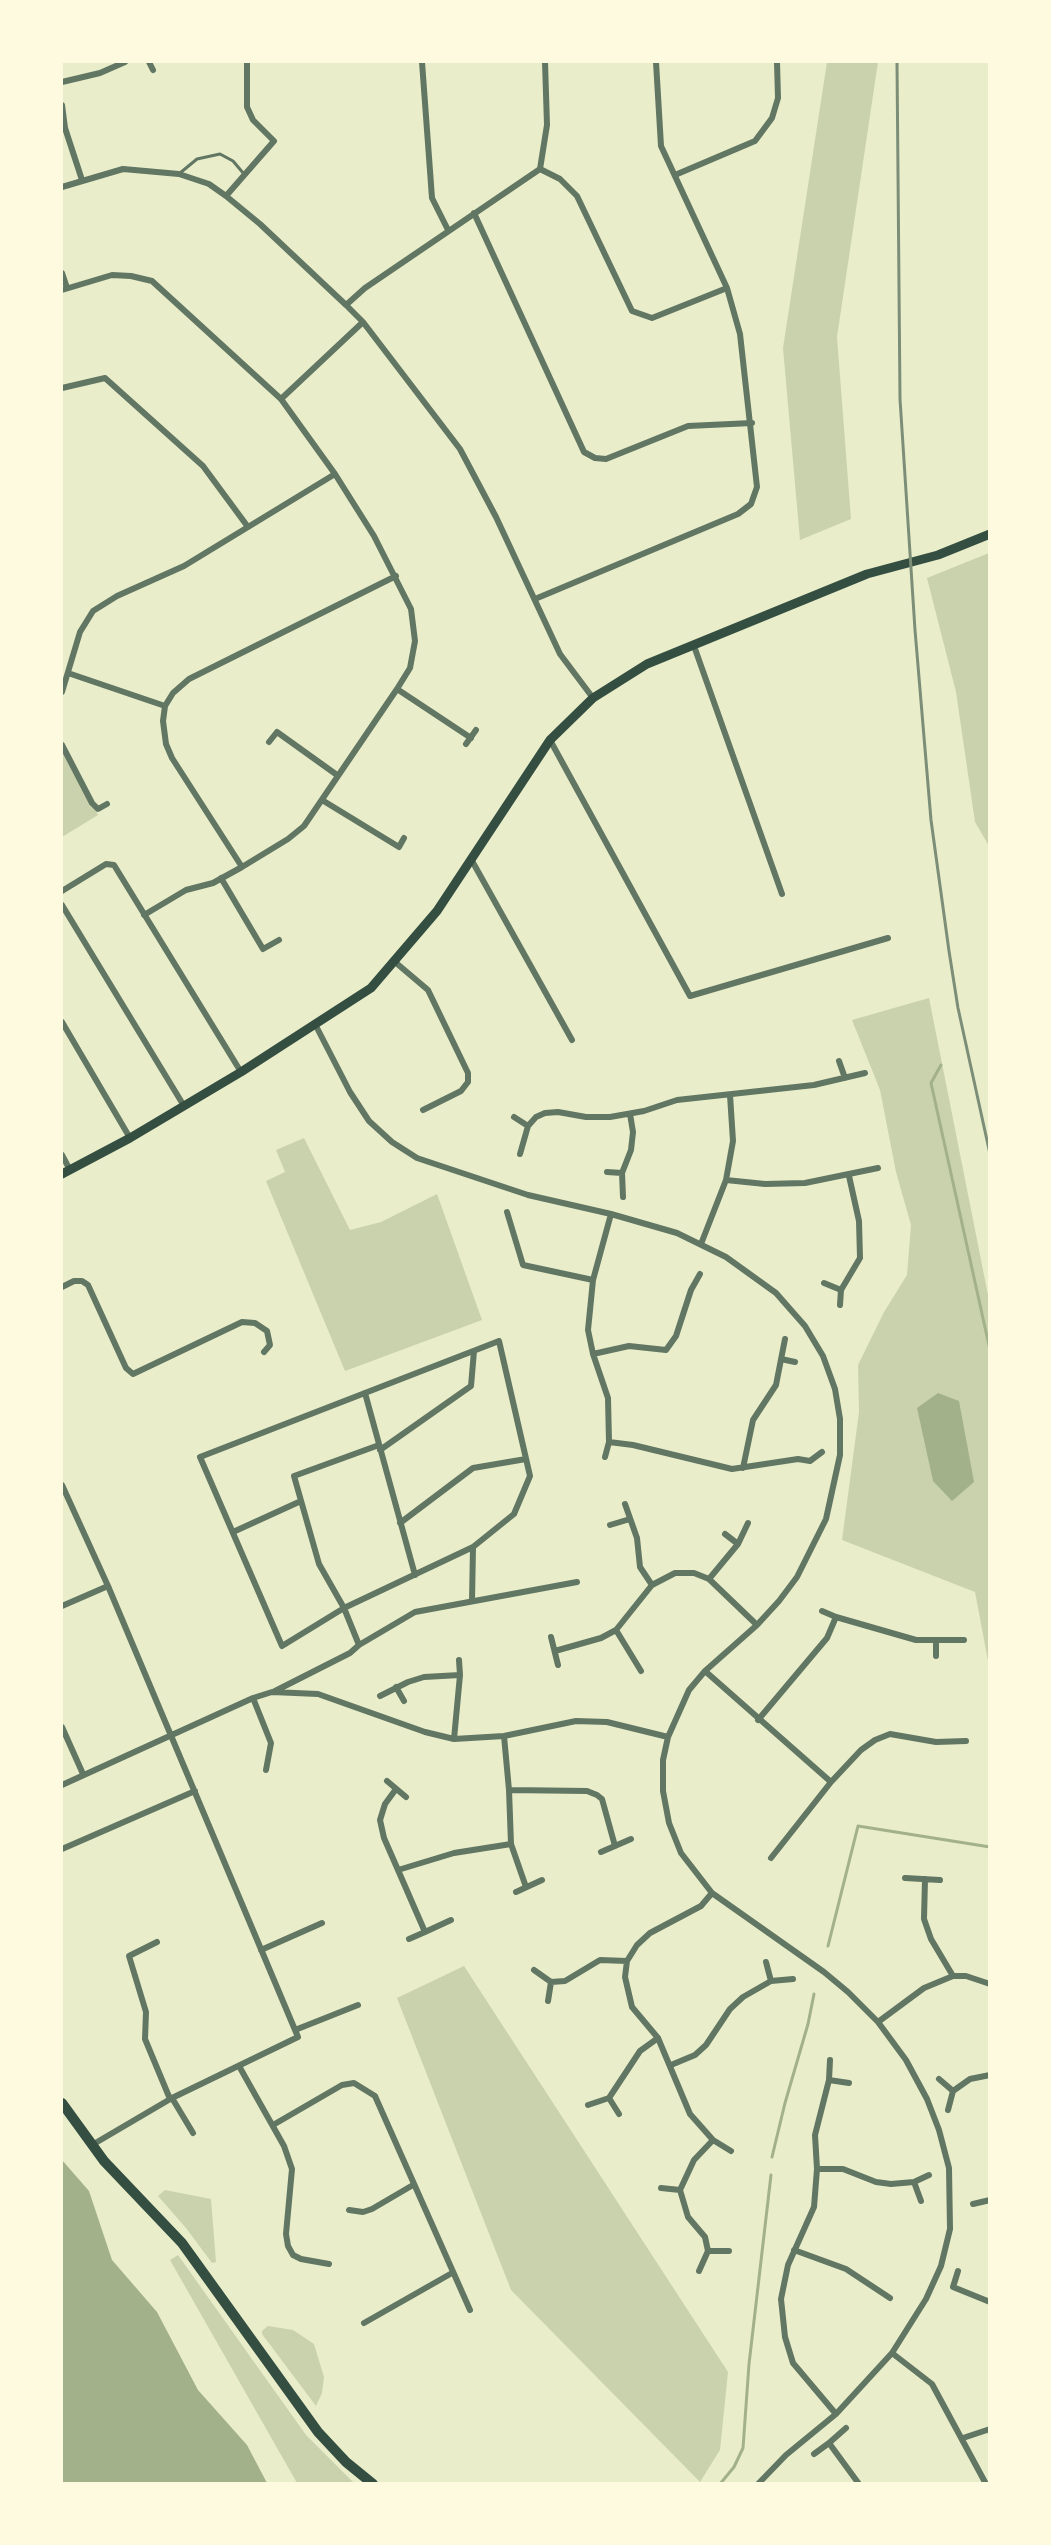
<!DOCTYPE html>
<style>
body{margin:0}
#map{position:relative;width:1051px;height:2545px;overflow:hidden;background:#e9edc9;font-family:Arial,sans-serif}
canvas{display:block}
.frame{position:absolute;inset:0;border:63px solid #fefae0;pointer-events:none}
</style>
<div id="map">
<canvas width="1051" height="2545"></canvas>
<div class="frame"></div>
</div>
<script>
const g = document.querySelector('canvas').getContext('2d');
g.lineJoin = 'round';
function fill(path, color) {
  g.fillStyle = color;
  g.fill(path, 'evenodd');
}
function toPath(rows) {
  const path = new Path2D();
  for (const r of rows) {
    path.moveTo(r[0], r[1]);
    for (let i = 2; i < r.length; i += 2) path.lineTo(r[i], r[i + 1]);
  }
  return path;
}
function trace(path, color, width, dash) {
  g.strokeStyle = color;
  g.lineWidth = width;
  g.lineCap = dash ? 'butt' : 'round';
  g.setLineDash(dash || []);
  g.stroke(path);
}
const green = toPath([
 [827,62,878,62,837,337,851,519,800,540,783,348],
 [989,553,989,846,975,822,956,692,927,578],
 [62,747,98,815,62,837],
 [929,998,989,1300,989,1666,975,1592,842,1540,859,1412,858,1365,884,1312,907,1275,911,1225,896,1172,880,1090,852,1020],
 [304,1138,350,1230,381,1222,437,1194,482,1320,345,1371,266,1181,285,1172,276,1150],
 [464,1966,728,2372,720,2450,700,2482,511,2290,397,1998],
 [165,2190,211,2199,216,2262,212,2263,186,2228,158,2196],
 [178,2255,306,2435,354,2483,297,2483,170,2260],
 [268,2326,293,2330,314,2344,324,2377,322,2393,316,2406,262,2334,262,2331]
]);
const water = toPath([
 [938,1393,959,1401,974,1482,952,1501,933,1481,917,1408],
 [62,2160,89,2191,112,2260,157,2312,198,2390,247,2445,267,2483,62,2483]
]);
const stream = toPath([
 [941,1065,931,1083,990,1350],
 [828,1946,858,1826,990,1847],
 [772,2157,785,2103,808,2024,814,1994],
 [720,2484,734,2467,743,2448,749,2364,771,2175]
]);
const service = toPath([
 [180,173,197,159,220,154,233,161,244,174]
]);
const minor = toPath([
 [149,62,153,70],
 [422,62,432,198,448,230],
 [62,82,100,73,125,62],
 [62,105,65,128,82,180],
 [540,169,560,179,577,196,632,311,652,318,727,288],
 [675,175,755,141,772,118,778,98,777,62],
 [62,187,123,169,179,174,209,184,226,196,260,224,346,305,363,322,460,449,496,517,560,654,593,698],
 [226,196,274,141,253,120,247,107,247,62],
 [474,213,584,452,595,458,606,459,688,426,752,423],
 [62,273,67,288],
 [62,290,112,275,131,276,152,281,281,399,335,474,374,536,411,609,415,641,410,668,397,689,304,826,288,839,242,867,213,883,186,890,144,915],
 [346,305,365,288,540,169,547,125,545,62],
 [62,388,105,378,203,466,248,527],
 [281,399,363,322],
 [535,599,738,514,751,504,757,487,740,334,727,288,661,146,656,62],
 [694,646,782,894],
 [68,673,165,706],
 [397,689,471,738],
 [62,692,80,632,93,611,117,596,184,566,335,474],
 [550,740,690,996,888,938],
 [269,742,277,732,337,775],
 [466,744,476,730],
 [62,745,92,803,98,809,107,804],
 [322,800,399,847,404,838],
 [471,859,572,1040],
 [242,867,172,758,166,744,163,721,165,706,173,693,189,679,396,576],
 [221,878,263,949,279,940],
 [62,891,106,864,114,865,241,1072],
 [62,905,184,1106],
 [395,962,428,990,468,1073,468,1082,461,1091,423,1110],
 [62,1022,130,1138],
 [315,1024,350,1092,369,1121,392,1142,417,1158,528,1195,611,1214,677,1233,726,1257,776,1293,805,1326,823,1356,835,1389,840,1419,840,1455,826,1519,797,1577,779,1601,757,1625,705,1671,689,1690,668,1737,663,1760,663,1791,669,1823,681,1853,712,1893,824,1972,848,1992,878,2022,906,2060,927,2099,939,2130,949,2168,950,2229,941,2266,926,2299,892,2353,836,2414,786,2455,758,2484],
 [839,1061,845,1078],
 [514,1117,528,1126],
 [520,1154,528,1126,536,1117,545,1113,558,1112,586,1117,610,1117,644,1111,677,1100,814,1085,865,1073],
 [62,1155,70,1170],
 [607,1172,622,1173],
 [726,1180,765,1184,805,1183,878,1168],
 [623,1197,622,1173,631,1150,633,1132,630,1114],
 [507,1212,523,1265,593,1280,588,1330,593,1354,608,1398,609,1442,633,1445,732,1469,798,1459,810,1461,822,1452],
 [701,1244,726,1180,733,1141,730,1095],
 [593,1280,611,1214],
 [824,1283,841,1290],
 [62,1287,74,1281,82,1281,88,1285,126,1368,133,1374,242,1322,255,1323,267,1331,270,1345,264,1352],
 [840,1305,841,1290,860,1258,859,1221,849,1176],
 [499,1341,530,1476,514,1514,473,1547,344,1608,282,1646,200,1457,499,1341],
 [593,1354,629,1346,666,1350,676,1336,691,1290,700,1274],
 [781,1359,795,1362],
 [365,1393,415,1575],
 [380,1450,471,1386,474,1351],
 [605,1457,609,1442],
 [743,1468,753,1420,776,1385,785,1339],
 [62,1485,108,1586,298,2037,172,2098,92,2145],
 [625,1504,637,1538,640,1567,652,1585],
 [400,1523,473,1468,526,1459],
 [610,1525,630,1519],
 [233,1532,301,1501],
 [725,1534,738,1544],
 [709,1579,738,1544,748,1523],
 [472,1601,473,1547],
 [62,1606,108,1586],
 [822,1611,836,1617],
 [616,1630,641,1671],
 [551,1637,558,1665],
 [936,1641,936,1656],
 [359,1645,415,1612,577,1582],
 [555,1651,601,1638,616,1630,652,1585,675,1573,694,1573,709,1579,757,1625],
 [459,1660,460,1675],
 [705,1671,831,1782],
 [396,1687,404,1701],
 [275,1691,350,1653,359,1645,344,1608,319,1564,294,1476,379,1445],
 [380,1696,408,1682,424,1677,460,1675,454,1739],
 [253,1698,271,1743,266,1770],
 [758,1720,827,1638,836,1617,916,1640,964,1640],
 [62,1727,83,1774],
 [387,1781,406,1797],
 [62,1785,253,1698,272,1692,318,1694,425,1732,454,1739,504,1736,576,1721,607,1722,668,1737],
 [396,1789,385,1804,380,1820,384,1838,398,1870,454,1853,511,1844,509,1790,504,1736],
 [509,1790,587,1791,597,1795,602,1799,615,1846],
 [511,1844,526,1887],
 [62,1849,195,1791],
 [601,1852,631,1839],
 [771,1858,831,1782,861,1750,875,1740,890,1734,936,1742,966,1741],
 [398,1870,425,1932,451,1920],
 [905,1878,940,1880],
 [925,1879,924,1919,931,1939,953,1976],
 [516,1892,542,1880],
 [409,1939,425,1932],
 [157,1942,129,1956,146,2012,145,2039,170,2099],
 [261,1950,322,1923],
 [766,1962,771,1981],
 [534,1970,551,1982,565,1981,600,1960,627,1961],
 [548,2001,551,1982],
 [878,2022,924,1988,953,1976,966,1976,990,1984],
 [295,2030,358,2005],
 [830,2060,829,2080,815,2135,817,2169,814,2207,788,2265,781,2299,785,2337,793,2363,836,2414],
 [671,2065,695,2055,706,2045,730,2009,743,1997,771,1981,793,1979],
 [239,2066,284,2146,292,2169,286,2234,288,2246,293,2255,301,2259,329,2264],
 [939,2079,953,2091],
 [829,2080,849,2083],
 [172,2098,193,2133],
 [609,2098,619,2114],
 [588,2105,609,2098,640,2051,658,2038],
 [948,2110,953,2091,970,2079,990,2075],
 [273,2125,342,2085,354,2083,375,2096,470,2310],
 [713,2140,731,2151],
 [817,2169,843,2169,876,2182,891,2184,914,2182,929,2175],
 [914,2182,921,2201],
 [661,2188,680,2190],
 [973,2204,990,2200],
 [349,2210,363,2212,372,2209,413,2185],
 [794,2250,846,2269,890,2298],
 [708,2251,729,2251],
 [699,2271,708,2251,705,2237,688,2217,680,2190,694,2160,713,2140,690,2114,658,2038,632,2007,625,1977,627,1961,637,1945,650,1933,701,1906,712,1893],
 [958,2271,953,2287,990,2302],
 [364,2323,452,2273],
 [892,2353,932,2384,986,2484],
 [963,2438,990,2429],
 [829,2443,846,2428],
 [814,2454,829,2443,859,2484]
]);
const secondary = toPath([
 [62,1174,130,1138,241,1072,371,988,437,911,550,740,593,698,647,664,867,574,938,555,990,534]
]);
const primary = toPath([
 [62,2103,104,2161,182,2243,318,2432,346,2462,373,2484]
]);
const rail = toPath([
 [897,62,900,399,915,630,931,820,949,951,958,1008,990,1154]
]);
fill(green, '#cad2ad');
fill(water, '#a3b18a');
trace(stream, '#a3b18a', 3);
trace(service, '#617663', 3);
trace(minor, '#617663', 6);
trace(secondary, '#344e41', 9);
trace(primary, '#344e41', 10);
trace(rail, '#7c8e77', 3);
</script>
